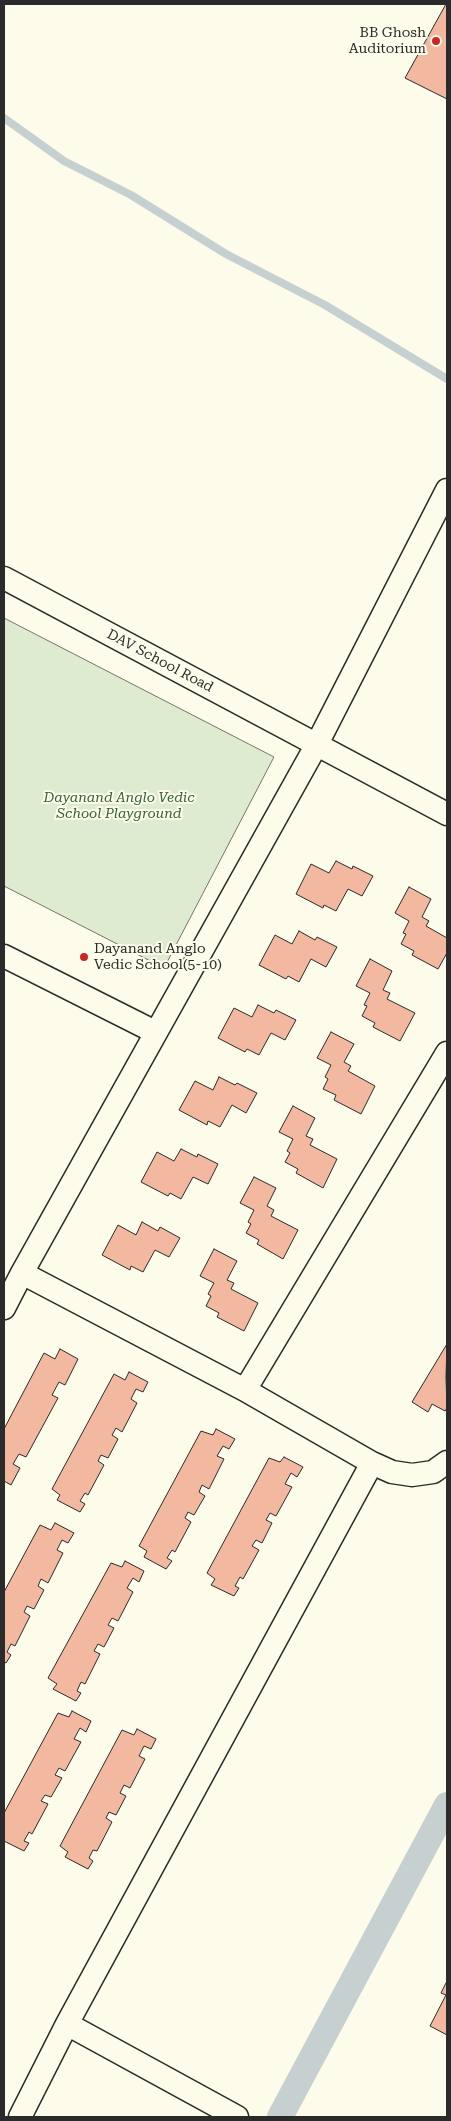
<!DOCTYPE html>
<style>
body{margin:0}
#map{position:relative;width:451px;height:2121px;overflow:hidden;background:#fdfbea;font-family:"Roboto Serif",serif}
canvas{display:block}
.frame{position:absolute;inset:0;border:5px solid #2b2b2b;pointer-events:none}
</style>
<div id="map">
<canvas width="451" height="2121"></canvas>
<div class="frame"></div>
</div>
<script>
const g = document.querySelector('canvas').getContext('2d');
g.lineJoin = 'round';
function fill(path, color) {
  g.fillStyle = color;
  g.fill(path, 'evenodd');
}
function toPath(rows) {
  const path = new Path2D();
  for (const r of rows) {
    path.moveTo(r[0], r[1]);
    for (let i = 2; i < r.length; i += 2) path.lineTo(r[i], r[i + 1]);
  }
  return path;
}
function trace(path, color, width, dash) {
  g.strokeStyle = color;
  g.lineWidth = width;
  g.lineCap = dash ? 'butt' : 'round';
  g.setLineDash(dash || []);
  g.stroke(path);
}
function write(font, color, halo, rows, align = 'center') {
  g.font = font + ' "Roboto Serif",serif';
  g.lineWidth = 4;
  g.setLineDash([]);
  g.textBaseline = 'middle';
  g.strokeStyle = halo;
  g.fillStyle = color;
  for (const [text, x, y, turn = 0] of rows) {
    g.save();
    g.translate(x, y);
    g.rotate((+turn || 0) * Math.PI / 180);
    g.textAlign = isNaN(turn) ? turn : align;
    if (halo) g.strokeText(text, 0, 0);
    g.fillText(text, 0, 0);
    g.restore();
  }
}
const green = toPath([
 [4,618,274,757,164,968,4,886,4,618]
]);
const stream = toPath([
 [4,118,64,161,131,195,226,254,325,305,447,379]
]);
const canal = toPath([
 [280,2117,447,1805]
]);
const building = toPath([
 [446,4,447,4,447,99,405,78,446,4],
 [336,861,352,869,353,866,373,876,362,896,348,889,336,911,324,905,323,908,296,894,311,864,329,873,336,861],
 [409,887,431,899,422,917,429,921,426,926,447,938,447,953,438,969,412,955,414,951,401,944,406,934,403,933,409,921,395,913,409,887],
 [299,931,315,940,317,937,337,947,326,967,311,959,299,982,288,976,286,979,259,965,275,935,292,944,299,931],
 [370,959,392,971,383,990,390,993,387,999,415,1013,400,1041,373,1027,375,1023,362,1016,367,1006,364,1005,370,993,356,986,370,959],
 [258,1005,274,1013,276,1010,296,1020,285,1040,271,1033,259,1055,247,1049,245,1052,218,1038,234,1008,252,1017,258,1005],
 [331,1032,354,1044,344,1062,351,1066,348,1071,375,1086,361,1114,334,1100,336,1095,323,1089,328,1079,325,1077,331,1065,317,1058,331,1032],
 [219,1077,235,1085,237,1083,257,1093,246,1113,232,1105,220,1127,208,1121,207,1125,179,1110,195,1081,213,1090,219,1077],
 [293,1106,315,1118,306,1136,313,1139,310,1145,337,1159,323,1188,296,1173,298,1169,285,1162,290,1153,287,1151,293,1139,279,1132,293,1106],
 [181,1149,197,1157,198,1154,218,1164,208,1184,193,1177,181,1199,170,1193,168,1196,141,1182,157,1152,174,1161,181,1149],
 [254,1177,276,1188,267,1206,274,1210,271,1216,298,1230,283,1259,257,1244,259,1240,246,1233,251,1224,248,1222,254,1210,240,1203,254,1177],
 [142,1222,158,1231,160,1227,180,1238,169,1257,155,1250,143,1272,131,1266,130,1270,102,1255,118,1225,136,1235,142,1222],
 [214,1249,237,1261,227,1280,234,1283,231,1289,258,1303,244,1331,217,1317,219,1313,206,1306,211,1296,208,1294,214,1283,200,1276,214,1249],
 [447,1344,446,1377,447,1408,445,1411,432,1404,428,1412,412,1402,447,1344],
 [60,1349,78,1359,65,1385,59,1382,52,1395,58,1398,26,1457,19,1454,13,1464,20,1468,11,1485,4,1481,4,1429,44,1353,55,1359,60,1349],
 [129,1372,148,1382,143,1392,136,1389,131,1399,137,1403,122,1432,116,1428,112,1435,118,1439,108,1458,101,1455,98,1461,104,1465,88,1495,85,1493,80,1501,85,1504,80,1512,57,1500,60,1495,52,1489,114,1374,125,1380,129,1372],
 [216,1429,235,1439,229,1449,223,1446,217,1456,224,1459,209,1489,202,1485,199,1492,205,1496,194,1515,188,1512,185,1518,191,1522,175,1552,172,1550,167,1558,172,1561,166,1569,144,1557,147,1551,139,1546,201,1431,213,1435,216,1429],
 [284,1457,303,1467,297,1477,291,1473,285,1484,292,1487,276,1516,270,1513,266,1520,272,1523,262,1543,256,1540,252,1546,259,1550,243,1579,240,1577,235,1586,239,1588,234,1596,211,1585,215,1579,207,1573,269,1458,280,1462,284,1457],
 [55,1523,74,1533,68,1543,62,1540,57,1550,63,1553,48,1583,41,1579,38,1586,44,1590,34,1609,27,1606,24,1612,30,1616,15,1646,11,1644,7,1652,11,1655,6,1663,4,1662,4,1592,40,1525,51,1530,55,1523],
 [125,1561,144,1571,139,1582,133,1578,127,1588,133,1592,118,1621,112,1618,108,1625,114,1628,104,1647,98,1644,94,1651,100,1654,85,1684,81,1682,77,1691,81,1693,76,1701,53,1689,57,1684,48,1678,111,1563,122,1567,125,1561],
 [72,1711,91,1721,86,1732,80,1728,74,1739,81,1742,65,1771,59,1768,55,1775,62,1778,51,1797,45,1795,41,1801,48,1804,32,1834,29,1832,24,1841,29,1843,24,1851,4,1841,4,1813,58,1713,69,1717,72,1711],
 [137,1729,156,1739,151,1749,144,1746,139,1756,145,1759,130,1788,124,1785,120,1793,126,1796,116,1815,109,1812,106,1818,112,1822,97,1851,93,1850,89,1858,93,1861,88,1869,65,1857,68,1852,60,1846,122,1730,134,1735,137,1729],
 [447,1981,447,2035,430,2026,446,1995,441,1993,447,1981]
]);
const minor = toPath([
 [4,578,447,814],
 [4,956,155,1032],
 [22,1273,317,744,447,490],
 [4,1308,22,1273,245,1390,372,1463,67,2024,20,2117],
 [245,1390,447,1053],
 [372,1463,392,1472,412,1475,433,1472,447,1462],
 [67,2024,237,2117]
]);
const markers = [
 [436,41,5,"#c62828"],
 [84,957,5,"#c62828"]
];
const poiNames = [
 ["BB Ghosh",426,33],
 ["Auditorium",426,49],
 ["Dayanand Anglo",94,949,"left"],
 ["Vedic School(5-10)",94,965,"left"]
];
const streetNames = [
 ["DAV School Road",160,661,28]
];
const parkNames = [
 ["Dayanand Anglo Vedic",119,798],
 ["School Playground",119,814]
];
fill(green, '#deebd1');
trace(green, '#74746e', 1);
trace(stream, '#c7d0d0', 8);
trace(canal, '#c7d0d0', 26);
fill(building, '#f2b8a0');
trace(building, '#2b2b2b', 1);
trace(minor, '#2b2b2b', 25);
trace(minor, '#fdfbea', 22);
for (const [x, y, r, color] of markers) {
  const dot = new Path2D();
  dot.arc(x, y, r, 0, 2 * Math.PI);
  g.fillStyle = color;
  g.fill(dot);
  trace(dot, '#fdfbea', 2);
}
write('14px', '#2b2b2b', '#fdfbea', poiNames, 'right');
write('14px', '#2b2b2b', '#fdfbea', streetNames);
write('italic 14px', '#34623c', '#fdfbea', parkNames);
</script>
